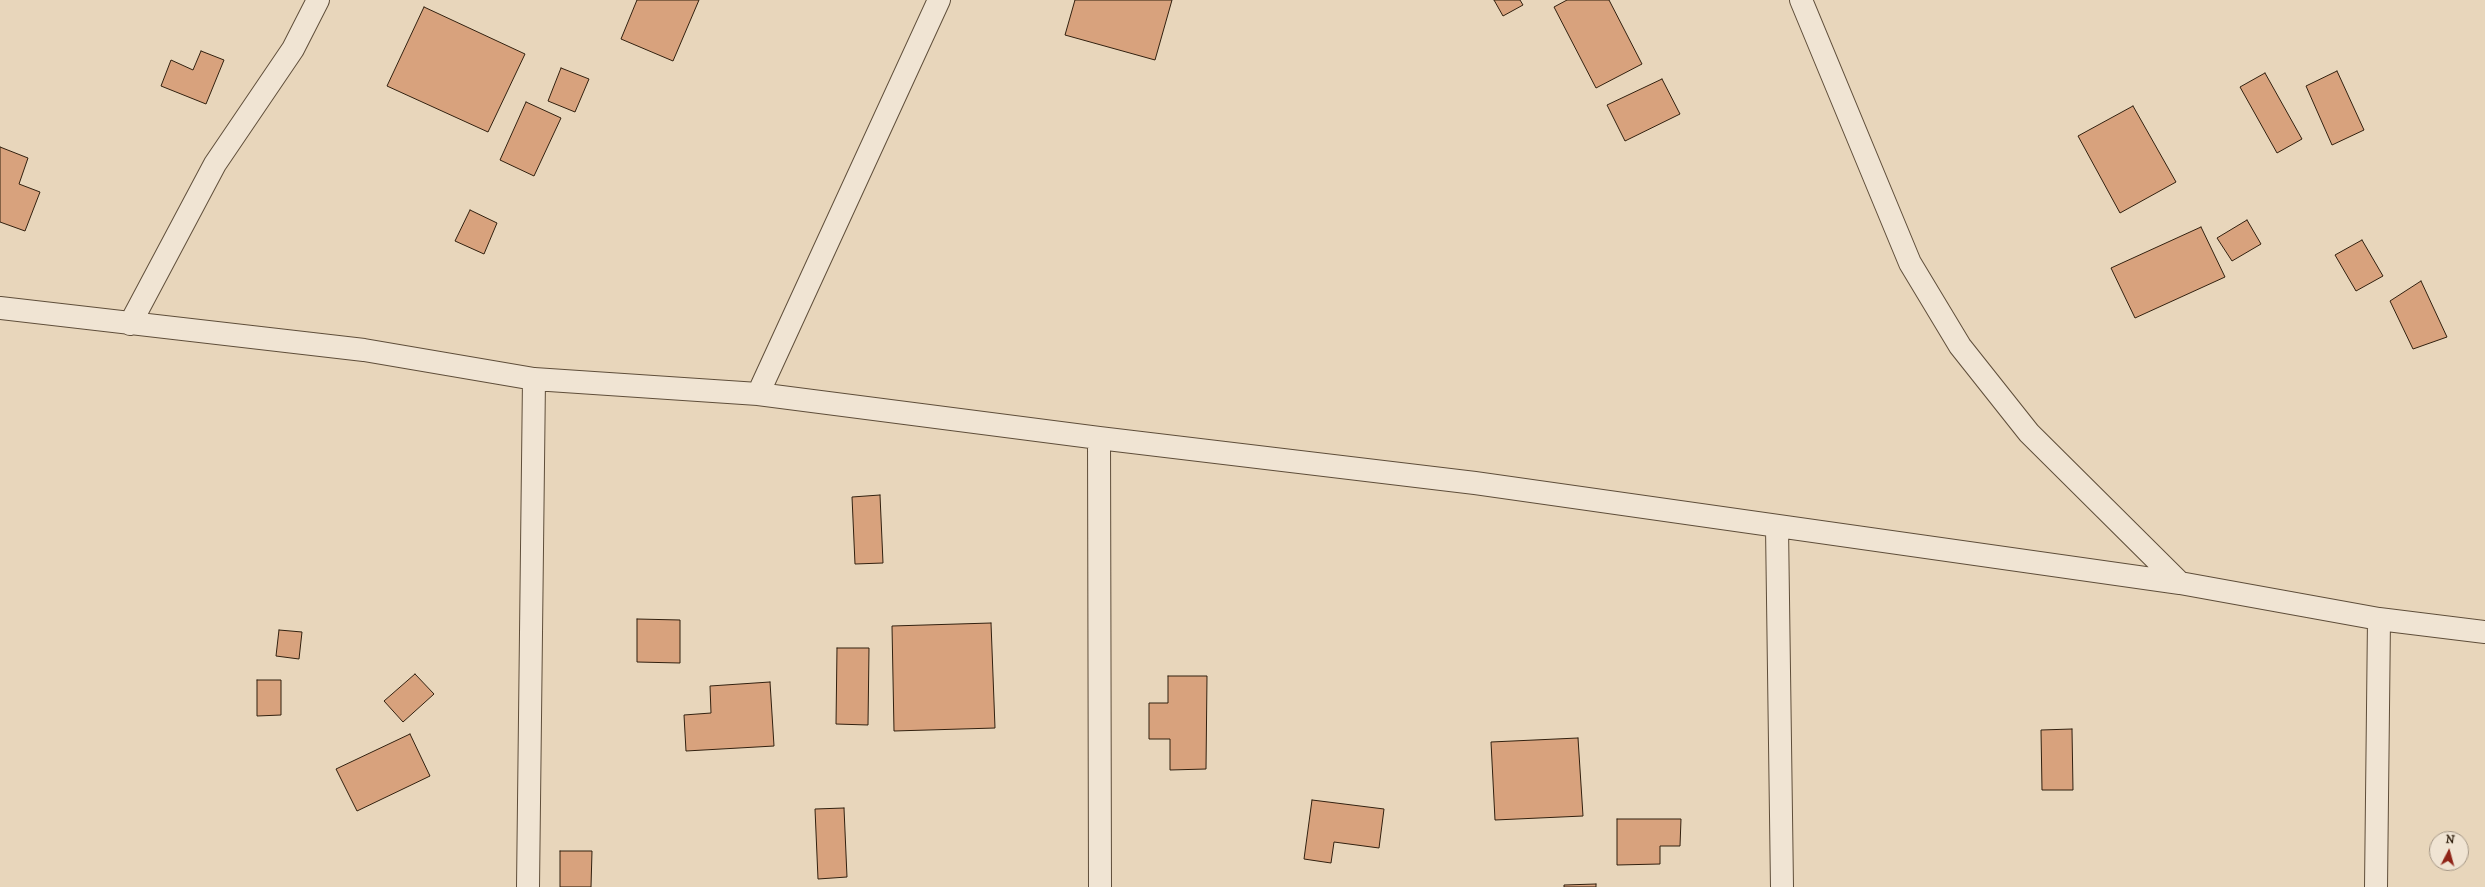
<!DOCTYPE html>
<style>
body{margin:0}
#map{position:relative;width:2485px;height:887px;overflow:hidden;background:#e8d6bb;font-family:"IM FELL DW Pica",serif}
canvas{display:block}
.north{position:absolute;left:2429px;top:831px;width:40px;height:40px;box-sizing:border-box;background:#f0e4d3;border:1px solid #a49685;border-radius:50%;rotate:6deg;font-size:11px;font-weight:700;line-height:16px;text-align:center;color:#31200f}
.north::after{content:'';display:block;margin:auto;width:14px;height:18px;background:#8f2418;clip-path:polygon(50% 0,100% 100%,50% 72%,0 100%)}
</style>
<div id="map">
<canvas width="2485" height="887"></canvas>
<div class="north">N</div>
</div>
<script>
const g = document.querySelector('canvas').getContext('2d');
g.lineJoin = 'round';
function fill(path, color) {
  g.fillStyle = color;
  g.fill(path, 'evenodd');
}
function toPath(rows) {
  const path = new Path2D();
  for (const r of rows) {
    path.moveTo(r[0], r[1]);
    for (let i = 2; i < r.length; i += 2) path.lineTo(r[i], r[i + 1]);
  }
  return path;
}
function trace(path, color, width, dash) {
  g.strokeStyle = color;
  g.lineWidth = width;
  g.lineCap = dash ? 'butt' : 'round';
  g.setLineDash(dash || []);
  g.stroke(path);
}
const building = toPath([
 [637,0,699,0,673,61,621,39,637,0],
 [1075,0,1172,0,1155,60,1065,35,1075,0],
 [1494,0,1520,0,1523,5,1503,16,1494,0],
 [1567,0,1609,0,1642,64,1596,88,1554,7,1567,0],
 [424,7,525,54,488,132,387,86,424,7],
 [201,51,224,60,206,104,161,86,171,60,193,70,201,51],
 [561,68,589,79,575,112,548,101,561,68],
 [2337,71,2364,130,2332,145,2306,86,2337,71],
 [2265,73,2302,139,2277,153,2240,87,2265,73],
 [1662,79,1680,114,1625,141,1607,105,1662,79],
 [526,102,561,118,534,176,500,160,526,102],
 [2133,106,2176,182,2120,213,2078,136,2133,106],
 [0,147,28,158,19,184,40,192,25,231,0,222,0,147],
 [470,210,497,223,484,254,455,241,470,210],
 [2247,220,2261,244,2232,261,2217,238,2247,220],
 [2201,227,2225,277,2135,318,2111,268,2201,227],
 [2362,240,2383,276,2356,291,2335,255,2362,240],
 [2421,281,2447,337,2413,349,2390,301,2421,281],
 [880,495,883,563,855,564,852,497,880,495],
 [637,619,680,620,680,663,637,662,637,619],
 [991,623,995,728,894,731,892,626,991,623],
 [279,630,302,632,299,659,276,656,279,630],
 [837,648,869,648,868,725,836,724,837,648],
 [415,674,434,694,403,722,384,701,415,674],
 [1168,676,1207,676,1206,769,1170,770,1170,739,1149,739,1149,703,1168,703,1168,676],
 [257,680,281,680,281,715,257,716,257,680],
 [770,682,774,746,686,751,684,715,711,713,710,686,770,682],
 [2072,729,2073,790,2042,790,2041,730,2072,729],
 [410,734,430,776,357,811,336,769,410,734],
 [1578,738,1583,816,1495,820,1491,742,1578,738],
 [1312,800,1384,809,1379,848,1334,842,1331,863,1304,859,1312,800],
 [844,808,847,877,818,879,815,809,844,808],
 [1617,819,1681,819,1680,846,1660,846,1660,864,1617,865,1617,819],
 [560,851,592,851,591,887,560,887,560,851],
 [1596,884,1596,887,1564,887,1564,885,1596,884]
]);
const street = toPath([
 [1801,0,1910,263,1960,346,2029,433,2180,583],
 [0,308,364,350,534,379,758,394,1099,438,1475,483,2180,583,2379,619,2485,632],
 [130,324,215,164,293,49,318,0],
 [758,394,939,0],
 [1099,438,1100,887],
 [1777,527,1782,887],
 [528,887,534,379],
 [2376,887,2379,619]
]);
fill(building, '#d8a27d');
trace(building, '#31200f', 1);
trace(street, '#5f4e3a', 24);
trace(street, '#f0e4d3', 22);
</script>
